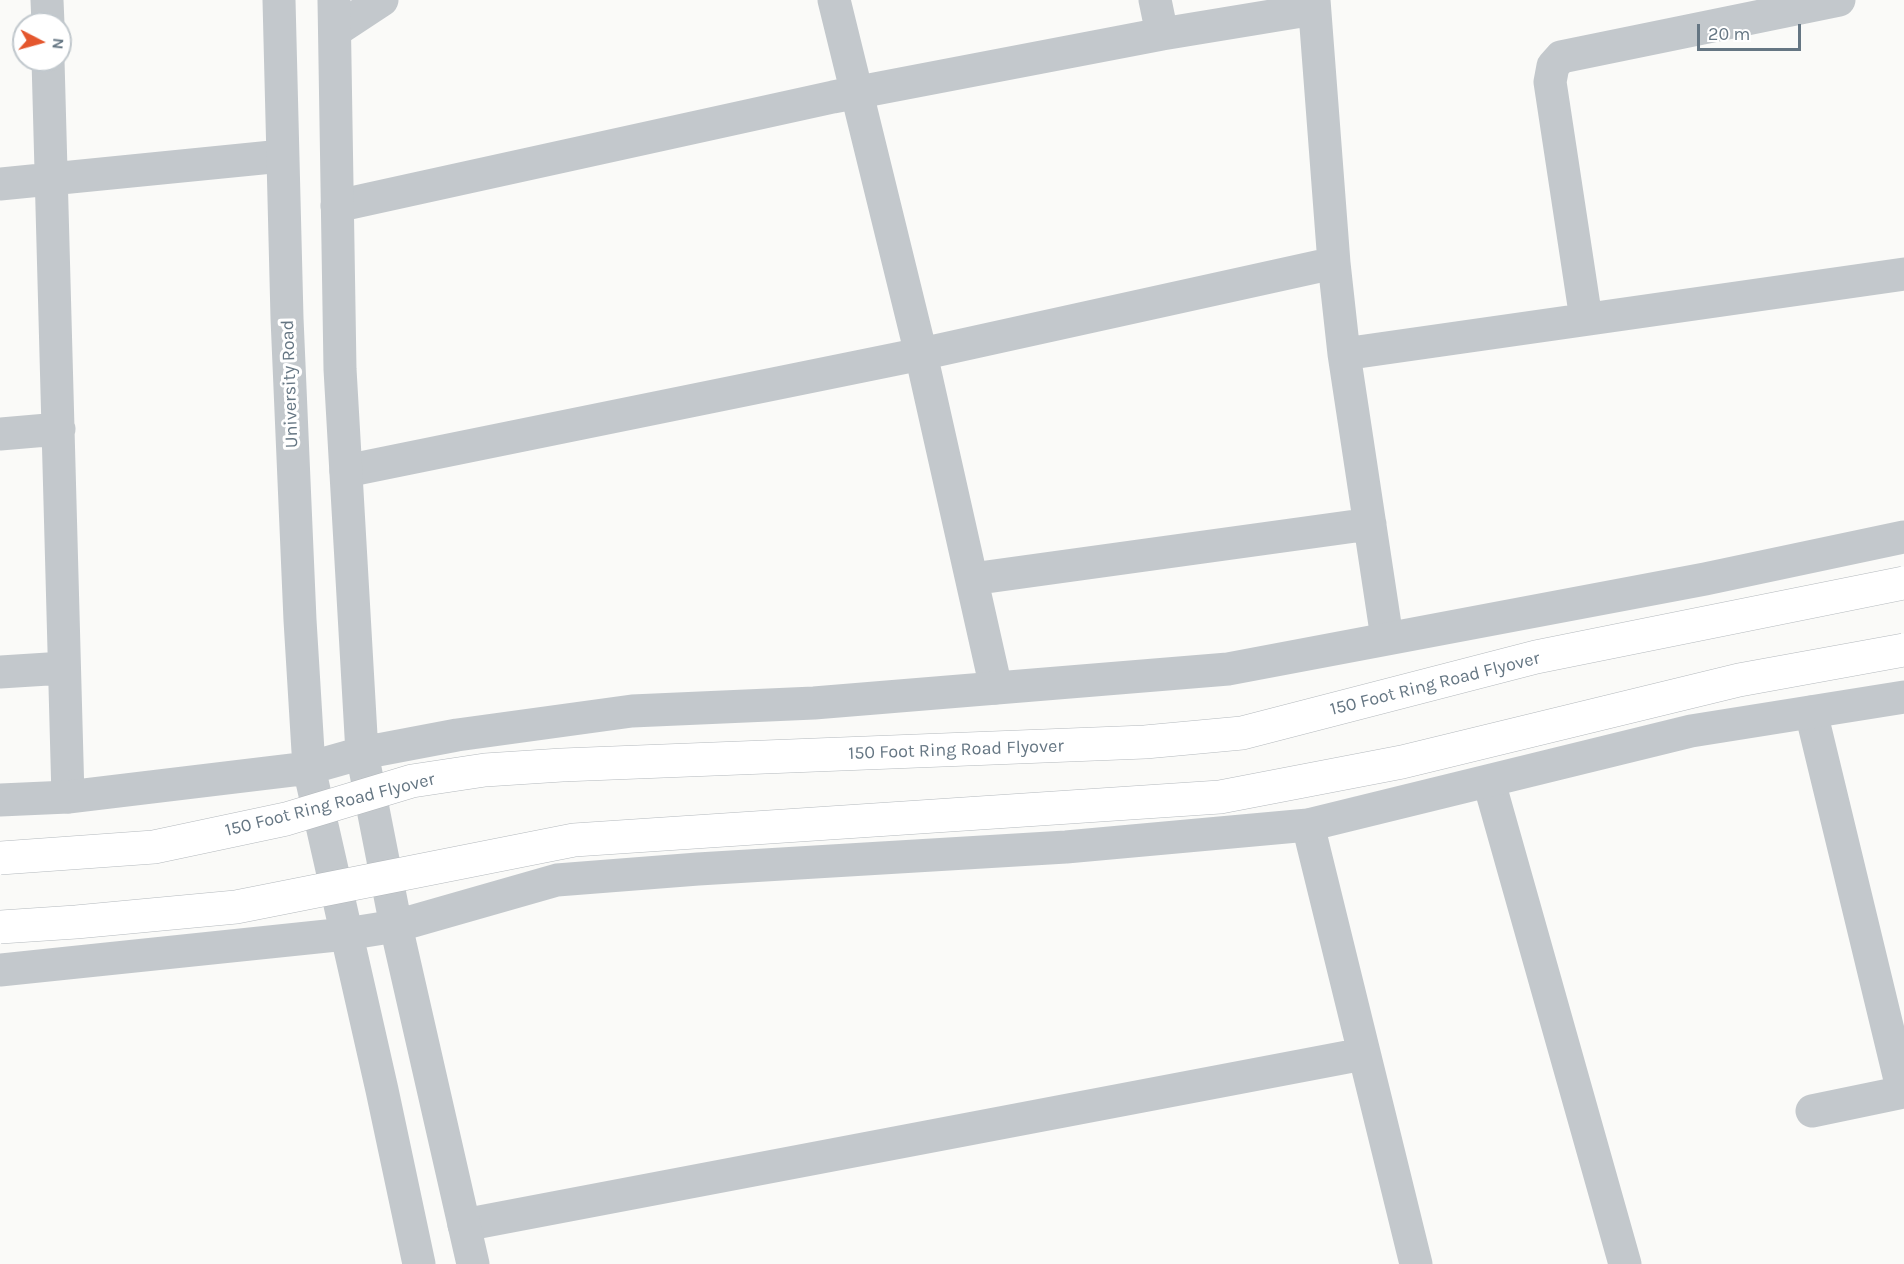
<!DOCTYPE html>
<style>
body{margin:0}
#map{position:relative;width:1904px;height:1264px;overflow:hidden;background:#fafaf8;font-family:Karla,sans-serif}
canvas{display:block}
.north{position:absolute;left:12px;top:12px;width:60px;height:60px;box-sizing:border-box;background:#fff;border:2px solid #c1c8cd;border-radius:50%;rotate:96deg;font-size:16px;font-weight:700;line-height:24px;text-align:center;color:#657683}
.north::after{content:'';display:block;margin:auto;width:21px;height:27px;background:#e4572e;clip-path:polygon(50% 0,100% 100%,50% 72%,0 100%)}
.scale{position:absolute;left:1697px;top:24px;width:104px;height:27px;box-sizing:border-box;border:3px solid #657683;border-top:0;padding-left:8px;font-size:18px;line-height:21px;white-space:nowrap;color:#657683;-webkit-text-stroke:4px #fff;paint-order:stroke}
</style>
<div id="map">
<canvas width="1904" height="1264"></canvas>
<div class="north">N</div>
<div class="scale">20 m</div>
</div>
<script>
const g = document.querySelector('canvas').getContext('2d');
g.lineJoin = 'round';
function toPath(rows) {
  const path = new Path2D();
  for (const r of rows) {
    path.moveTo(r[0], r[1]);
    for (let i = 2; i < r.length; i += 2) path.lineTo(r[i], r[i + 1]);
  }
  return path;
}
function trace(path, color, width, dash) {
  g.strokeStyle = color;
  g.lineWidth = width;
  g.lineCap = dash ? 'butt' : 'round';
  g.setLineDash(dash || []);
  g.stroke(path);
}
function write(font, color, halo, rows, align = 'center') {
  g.font = font + ' Karla,sans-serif';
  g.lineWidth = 6;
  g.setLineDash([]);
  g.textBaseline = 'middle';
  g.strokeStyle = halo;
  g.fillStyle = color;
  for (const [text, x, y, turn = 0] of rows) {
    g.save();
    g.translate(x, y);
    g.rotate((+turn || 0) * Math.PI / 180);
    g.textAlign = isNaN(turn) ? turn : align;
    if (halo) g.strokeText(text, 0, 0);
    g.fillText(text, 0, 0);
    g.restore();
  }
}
const minor = toPath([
 [47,0,48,24],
 [834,0,921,354,1334,263],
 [1155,0,1162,34],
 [1314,0,1334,263,1344,354,1387,638],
 [335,31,382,0],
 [48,60,68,797],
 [0,184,282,156],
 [337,206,833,97,1162,34,1314,9],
 [1586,319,1550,82,1553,66,1561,57,1839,0],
 [1344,354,1904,274],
 [0,434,59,429],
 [346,471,921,354,996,688],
 [972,579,1370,524],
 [0,672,64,668],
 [1811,712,1903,1092],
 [1489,782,1625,1264],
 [1308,825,1416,1264],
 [1812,1111,1904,1092],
 [464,1225,1363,1054]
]);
const tertiary = toPath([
 [279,0,287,318,300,620,309,768,382,1090,419,1264],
 [334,0,340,369,362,753,396,926,473,1264],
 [0,800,68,797,309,768,362,753,457,735,632,711,814,703,1228,669,1705,579,1904,537],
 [0,970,346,934,396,926,557,880,698,869,1066,847,1308,825,1691,731,1904,697]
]);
const trunkBridge = toPath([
 [0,858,154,847,286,819,412,781,485,770,562,765,1145,742,1242,733,1536,657,1904,583],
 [0,927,76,922,236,907,574,840,1220,797,1402,762,1739,680,1904,650]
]);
const streetNames = [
 ["University Road",290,384,-92],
 ["150 Foot Ring Road Flyover",1435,684,-14],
 ["150 Foot Ring Road Flyover",956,750,-2],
 ["150 Foot Ring Road Flyover",330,805,-14]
];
trace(minor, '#c3c8cc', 33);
trace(tertiary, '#c3c8cc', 33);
trace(trunkBridge, '#b4b9bd', 34, []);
trace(trunkBridge, '#fff', 33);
write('18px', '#657683', '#fff', streetNames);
</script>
